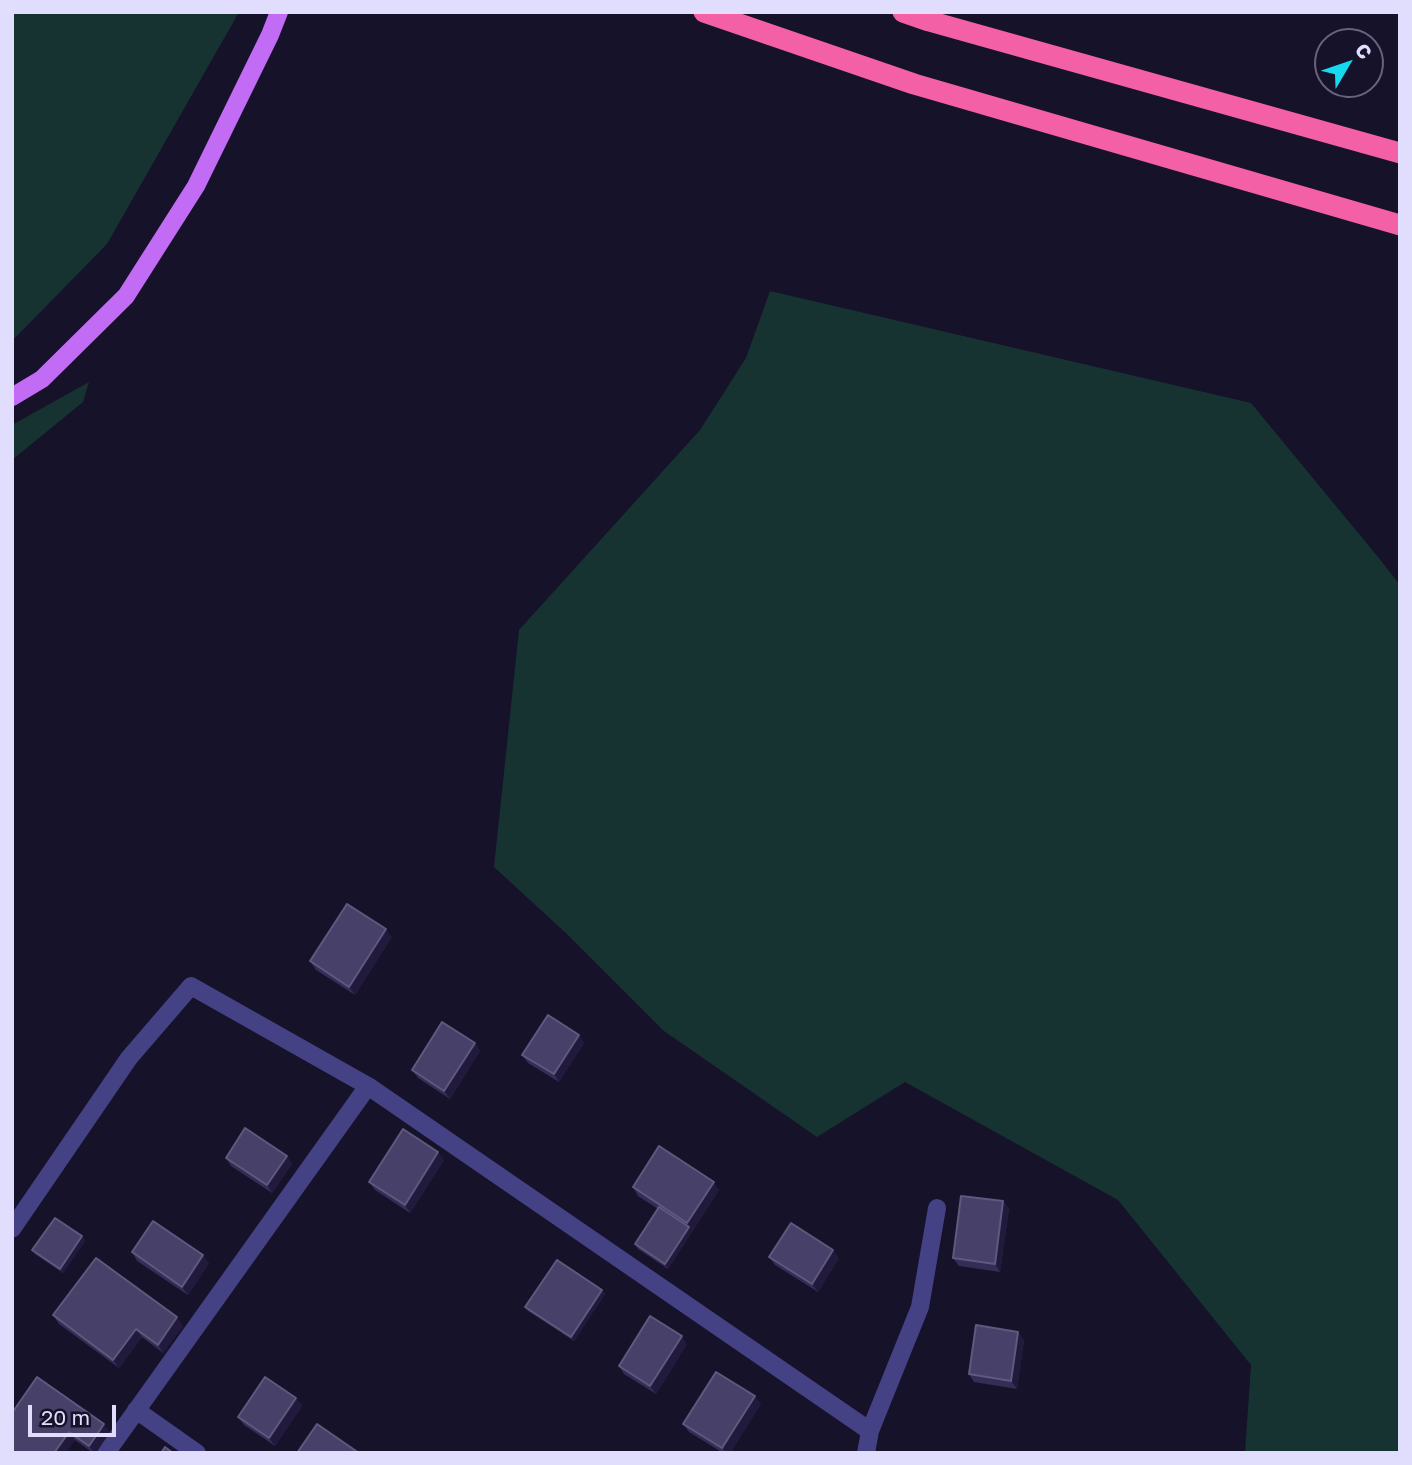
<!DOCTYPE html>
<meta charset="utf-8">
<style>
body{margin:0}
#map{position:relative;width:1412px;height:1465px;overflow:hidden;background:#161229;font-family:"Golos Text",sans-serif}
canvas{display:block}
.frame{position:absolute;inset:0;border:14px solid #e0ddfd;pointer-events:none}
.north{position:absolute;left:1314px;top:28px;width:70px;height:70px;box-sizing:border-box;background:#161229;border:2px solid #67637e;border-radius:50%;rotate:51deg;font-size:19px;font-weight:700;line-height:28px;text-align:center;color:#e0ddfd}
.north::after{content:'';display:block;margin:auto;width:24px;height:32px;background:#16d9f0;clip-path:polygon(50% 0,100% 100%,50% 72%,0 100%)}
.scale{position:absolute;left:28px;top:1405px;width:88px;height:32px;box-sizing:border-box;border:4px solid #e0ddfd;border-top:0;padding-left:9px;font-size:21px;line-height:24px;white-space:nowrap;color:#e0ddfd;-webkit-text-stroke:5px #161229;paint-order:stroke}
</style>
<div id="map">
<canvas width="1412" height="1465"></canvas>
<div class="frame"></div>
<div class="north">С</div>
<div class="scale">20 m</div>
</div>
<script>
const g = document.querySelector('canvas').getContext('2d');
g.lineJoin = 'round';
function fill(path, color) {
  g.fillStyle = color;
  g.fill(path, 'evenodd');
}
function toPath(rows) {
  const path = new Path2D();
  for (const r of rows) {
    path.moveTo(r[0], r[1]);
    for (let i = 2; i < r.length; i += 2) path.lineTo(r[i], r[i + 1]);
  }
  return path;
}
function trace(path, color, width, dash) {
  g.strokeStyle = color;
  g.lineWidth = width;
  g.lineCap = dash ? 'butt' : 'round';
  g.setLineDash(dash || []);
  g.stroke(path);
}
const green = toPath([
 [12,12,239,12,107,244,12,341],
 [770,291,1251,403,1378,557,1400,585,1400,1446,1398,1453,1245,1453,1251,1365,1118,1200,905,1082,817,1137,664,1031,568,935,494,867,519,630,700,430,746,358],
 [89,382,83,402,12,460,12,425]
]);
const minor = toPath([
 [12,1229,129,1058,191,986,368,1086,870,1431],
 [136,1410,197,1453],
 [106,1453,368,1086],
 [866,1453,870,1431,920,1307,937,1208]
]);
const major = toPath([
 [12,397,42,379,126,296,196,186,270,35,279,12]
]);
const highway = toPath([
 [704,12,914,84,1400,225],
 [903,12,929,21,1400,153]
]);
const wall = toPath([
 [392,937,355,995,316,970,310,961],
 [579,1035,584,1043,559,1082,528,1063,522,1055],
 [475,1043,480,1051,450,1099,418,1078,412,1070],
 [287,1156,292,1164,272,1193,231,1166,226,1158],
 [444,1160,410,1213,375,1190,369,1182],
 [633,1187,719,1190,668,1269,638,1249,635,1244,658,1209,638,1196],
 [1003,1201,1009,1209,1000,1272,959,1266,953,1258],
 [82,1236,85,1241,63,1273,35,1254,32,1250],
 [132,1252,209,1263,188,1295,137,1261],
 [769,1257,839,1258,818,1292,775,1265],
 [602,1290,605,1294,574,1341,528,1311,525,1307],
 [53,1315,183,1326,163,1353,142,1337,119,1368,59,1324],
 [1024,1340,1017,1389,974,1382,969,1374],
 [687,1344,656,1394,624,1374,619,1366],
 [296,1398,302,1406,275,1446,244,1425,238,1417],
 [761,1404,730,1453,723,1453,689,1432,683,1424],
 [12,1413,110,1432,96,1453,93,1453,75,1440]
]);
const shadedWall = toPath([
 [386,929,392,937,355,995,349,987],
 [579,1035,584,1043,559,1082,554,1074],
 [475,1043,480,1051,450,1099,444,1091],
 [438,1152,444,1160,410,1213,405,1205],
 [287,1156,292,1164,272,1193,267,1185],
 [714,1182,719,1190,668,1269,665,1264,689,1227,687,1223],
 [1003,1201,1009,1209,1000,1272,995,1264],
 [82,1236,85,1241,63,1273,60,1269],
 [833,1250,839,1258,818,1292,812,1284],
 [203,1255,209,1263,188,1295,182,1287],
 [602,1290,605,1294,574,1341,571,1337],
 [177,1317,183,1326,163,1353,158,1345],
 [136,1329,142,1337,119,1368,113,1360],
 [1018,1332,1024,1340,1017,1389,1011,1381],
 [682,1336,687,1344,656,1394,650,1386],
 [755,1396,761,1404,730,1453,726,1453,722,1448],
 [296,1398,302,1406,275,1446,269,1438],
 [104,1424,110,1432,96,1453,94,1453,89,1446],
 [69,1432,75,1440,66,1453,54,1453]
]);
const building = toPath([
 [347,904,386,929,349,987,310,961,347,904],
 [548,1015,579,1035,554,1074,522,1055,548,1015],
 [442,1022,475,1043,444,1091,412,1070,442,1022],
 [245,1128,287,1156,267,1185,226,1158,245,1128],
 [403,1129,438,1152,405,1205,369,1182,403,1129],
 [659,1146,714,1182,687,1223,633,1187,659,1146],
 [961,1196,1003,1201,995,1264,953,1258,961,1196],
 [659,1207,689,1227,665,1264,635,1244,659,1207],
 [55,1218,82,1236,60,1269,32,1250,55,1218],
 [153,1221,203,1255,182,1287,132,1252,153,1221],
 [791,1223,833,1250,812,1284,769,1257,791,1223],
 [96,1258,177,1317,158,1345,136,1329,113,1360,53,1315,96,1258],
 [557,1260,602,1290,571,1337,525,1307,557,1260],
 [650,1316,682,1336,650,1386,619,1366,650,1316],
 [976,1325,1018,1332,1011,1381,969,1374,976,1325],
 [716,1372,755,1396,722,1448,683,1424,716,1372],
 [37,1377,104,1424,89,1446,69,1432,54,1453,12,1453,12,1413,37,1377],
 [265,1377,296,1398,269,1438,238,1417,265,1377],
 [317,1424,359,1453,297,1453,317,1424],
 [165,1447,173,1453,161,1453,165,1447]
]);
fill(green, '#163332');
trace(minor, '#444185', 18);
trace(major, '#c26bf5', 18);
trace(highway, '#f460a6', 21);
fill(wall, '#352d56');
fill(shadedWall, '#211a3c');
fill(building, '#474068');
trace(building, '#5f597f', 2);
</script>
